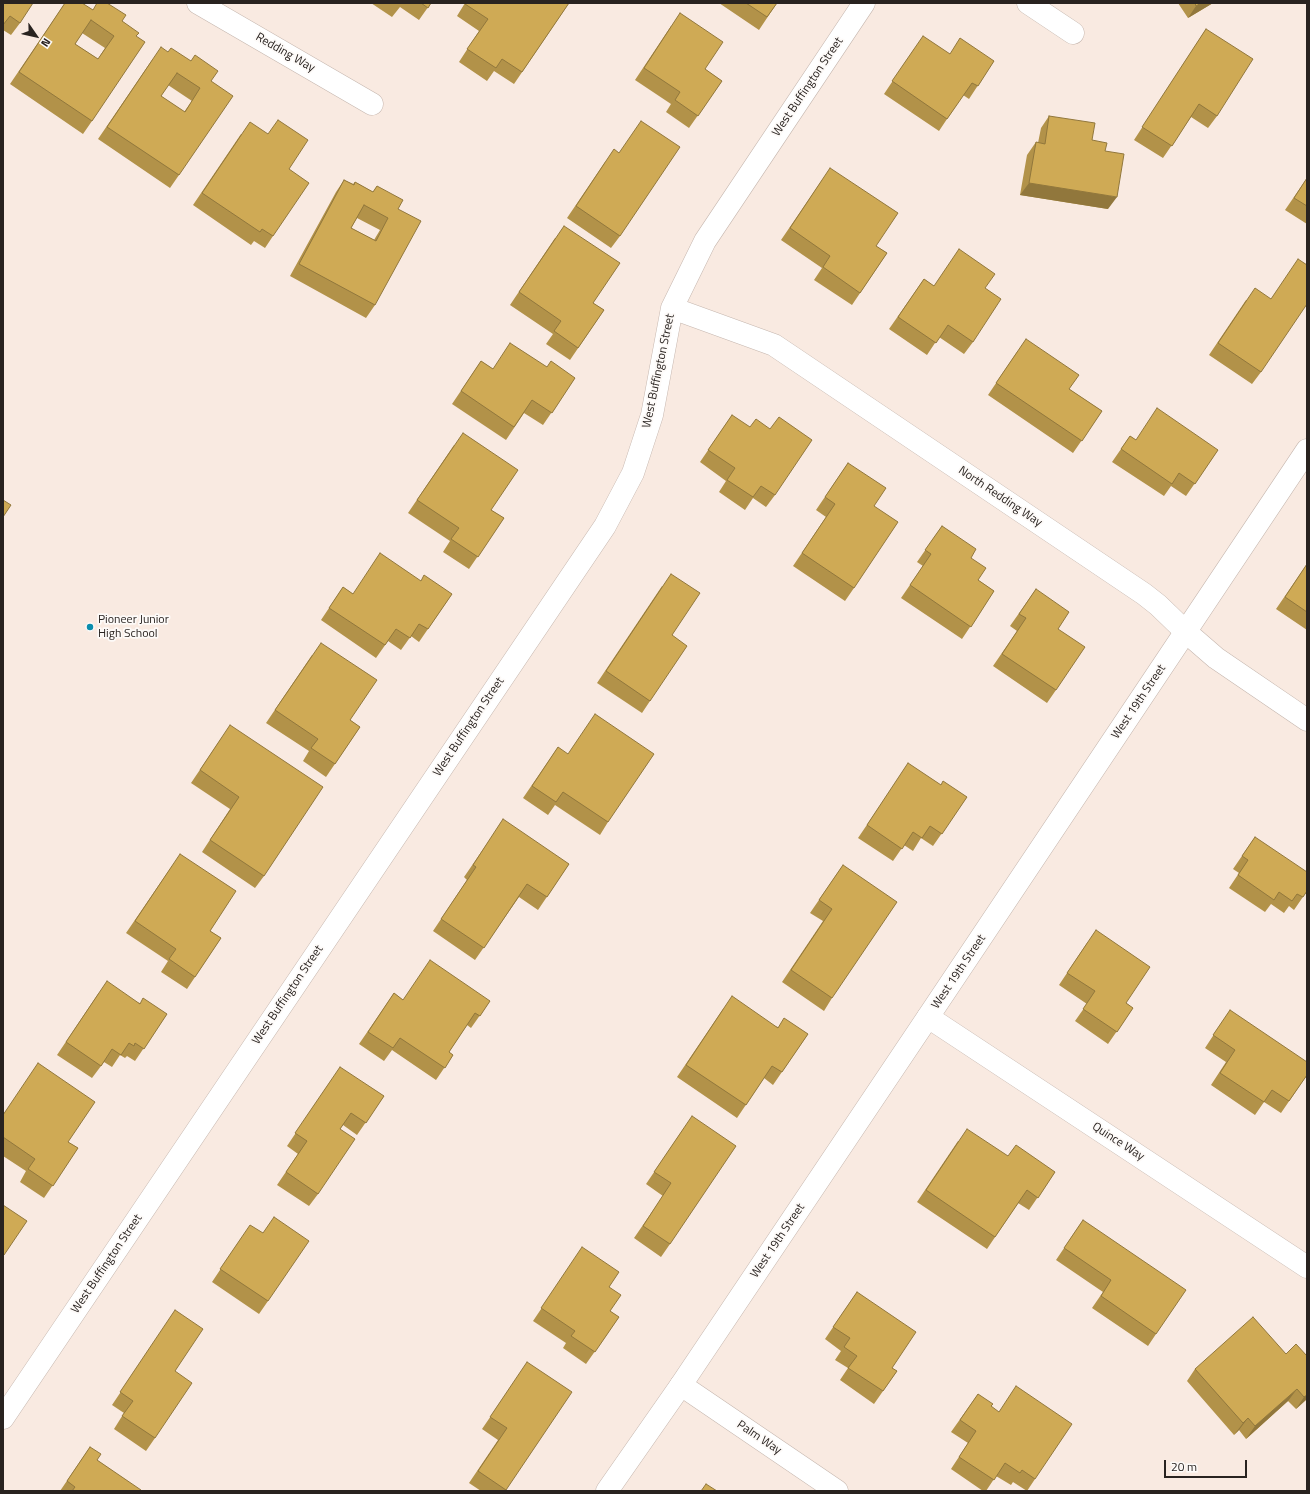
<!DOCTYPE html>
<style>
body{margin:0}
#map{position:relative;width:1310px;height:1494px;overflow:hidden;background:#f9eae1;font-family:"Titillium Web",sans-serif}
canvas{display:block}
.frame{position:absolute;inset:0;border:4px solid #292320;pointer-events:none}
.north{position:absolute;left:16px;top:16px;width:40px;height:40px;-webkit-text-stroke:3px #fdfaf8;paint-order:stroke;rotate:124deg;font-size:11px;font-weight:700;line-height:16px;text-align:center;color:#292320}
.north::after{content:'';display:block;margin:auto;width:14px;height:18px;background:#292320;clip-path:polygon(50% 0,100% 100%,50% 72%,0 100%)}
.scale{position:absolute;left:1164px;top:1460px;width:83px;height:18px;box-sizing:border-box;border:2px solid #292320;border-top:0;padding-left:5px;font-size:12px;line-height:14px;white-space:nowrap;color:#292320;-webkit-text-stroke:3px #fdfaf8;paint-order:stroke}
</style>
<div id="map">
<canvas width="1310" height="1494"></canvas>
<div class="frame"></div>
<div class="north">N</div>
<div class="scale">20 m</div>
</div>
<script>
const g = document.querySelector('canvas').getContext('2d');
g.lineJoin = 'round';
function toPath(rows) {
  const path = new Path2D();
  for (const r of rows) {
    path.moveTo(r[0], r[1]);
    for (let i = 2; i < r.length; i += 2) path.lineTo(r[i], r[i + 1]);
  }
  return path;
}
function trace(path, color, width, dash) {
  g.strokeStyle = color;
  g.lineWidth = width;
  g.lineCap = dash ? 'butt' : 'round';
  g.setLineDash(dash || []);
  g.stroke(path);
}
function fill(path, color) {
  g.fillStyle = color;
  g.fill(path, 'evenodd');
}
function write(font, color, halo, rows, align = 'center') {
  g.font = font + ' "Titillium Web",sans-serif';
  g.lineWidth = 3.5;
  g.setLineDash([]);
  g.textBaseline = 'middle';
  g.strokeStyle = halo;
  g.fillStyle = color;
  for (const [text, x, y, turn = 0] of rows) {
    g.save();
    g.translate(x, y);
    g.rotate((+turn || 0) * Math.PI / 180);
    g.textAlign = isNaN(turn) ? turn : align;
    if (halo) g.strokeText(text, 0, 0);
    g.fillText(text, 0, 0);
    g.restore();
  }
}
const minor = toPath([
 [198,3,372,104],
 [1028,3,1073,33],
 [672,308,774,345,1144,594,1158,605,1186,632,1216,658,1307,720],
 [928,1017,1307,1267],
 [681,1385,837,1491],
 [3,1418,605,526,633,473,652,415,672,308,705,241,864,3]
]);
const secondary = toPath([
 [607,1491,681,1385,928,1017,1307,450]
]);
const wall = toPath([
 [3,3,20,23,11,35,3,30],
 [65,3,92,10,122,21,136,36,92,121,83,134,10,84],
 [82,33,105,48,98,59,75,44],
 [371,3,431,3,419,20,400,7,392,17],
 [465,3,569,3,514,84,494,71,487,81,459,62,479,31,457,16],
 [719,3,777,3,759,30],
 [1178,3,1213,3,1188,18],
 [671,26,705,69,722,81,689,128,666,112,671,104,635,80],
 [1206,29,1217,116,1208,128,1191,117,1163,158,1134,140],
 [914,49,994,61,969,99,963,95,939,131,884,94],
 [152,60,211,81,179,175,170,188,98,139],
 [168,85,192,101,184,112,161,96],
 [1049,116,1092,140,1105,151,1108,209,1020,195,1027,155,1036,142,1038,143,1041,128],
 [241,134,289,169,273,236,265,248,254,241,251,245,193,205],
 [605,162,620,236,611,248,567,218],
 [1307,178,1307,224,1285,210],
 [344,180,353,184,355,182,373,192,377,186,398,209,375,305,366,318,290,276,336,192],
 [357,218,380,230,374,240,351,228],
 [822,180,876,246,887,253,852,305,814,280,822,268,781,240],
 [555,238,593,303,604,310,570,360,546,344,553,334,510,305],
 [924,279,934,286,973,342,964,354,939,337,927,355,889,329],
 [1271,299,1261,372,1252,384,1209,355,1246,300],
 [1017,352,1069,389,1102,411,1073,453,988,395],
 [481,361,493,369,547,367,575,378,543,425,524,413,506,440,452,404],
 [732,415,775,495,766,507,753,498,745,510,719,492,726,481,700,462],
 [1130,436,1136,440,1218,450,1186,496,1171,486,1164,496,1112,462],
 [454,445,491,510,504,518,469,569,443,552,450,541,408,513],
 [848,463,874,506,854,588,845,601,793,566,826,517,816,510],
 [942,526,971,558,978,580,994,591,962,639,901,598,923,566,917,562],
 [1307,564,1307,630,1276,609],
 [421,581,452,594,419,642,411,636,401,650,388,641,376,658,321,620,343,587,353,594],
 [662,586,672,635,650,701,642,713,597,683],
 [1036,589,1058,629,1056,690,1047,703,993,666,1017,631,1010,626],
 [312,655,350,720,360,727,326,777,303,761,309,751,266,723],
 [222,737,264,876,255,888,202,852,230,809,191,783],
 [558,747,608,822,600,835,555,805,548,815,523,798],
 [900,776,940,785,967,797,933,846,921,838,913,851,904,845,893,861,858,838],
 [495,832,569,864,538,910,519,897,475,960,433,931,467,880,464,877],
 [1255,837,1307,891,1294,910,1289,906,1284,913,1271,904,1265,912,1229,888,1239,873,1233,869],
 [843,865,832,998,824,1011,782,982,823,921,810,913],
 [172,866,210,931,221,938,187,989,161,972,168,961,126,933],
 [1087,943,1126,1003,1133,1008,1108,1044,1075,1021,1087,1004,1059,985],
 [394,993,403,1000,490,1001,471,1028,467,1025,449,1052,453,1055,436,1080,392,1050,384,1061,359,1044],
 [98,994,140,1003,167,1014,135,1061,127,1056,125,1058,120,1055,112,1067,104,1062,92,1078,57,1055],
 [723,1009,778,1027,808,1034,773,1085,764,1078,737,1118,677,1077],
 [1230,1010,1307,1075,1281,1113,1264,1102,1255,1115,1211,1085,1226,1062,1205,1048],
 [332,1079,384,1096,357,1135,343,1125,340,1129,318,1194,309,1206,277,1185,298,1154,287,1146],
 [3,1114,68,1142,78,1148,44,1198,20,1182,26,1171,3,1156],
 [684,1128,670,1244,661,1257,634,1238,663,1196,646,1184],
 [958,1141,1055,1172,1029,1210,1018,1203,987,1249,917,1202],
 [1083,1220,1156,1334,1148,1346,1092,1308,1103,1292,1056,1260],
 [242,1237,268,1301,259,1314,212,1282],
 [574,1260,609,1287,610,1311,619,1317,586,1364,563,1348,566,1343,533,1321],
 [857,1292,892,1368,897,1371,874,1404,840,1380,848,1368,835,1360,841,1351,825,1339],
 [167,1323,175,1371,155,1438,146,1451,114,1429,124,1413,112,1405],
 [1286,1354,1307,1356,1307,1399,1296,1409,1288,1401,1246,1439,1239,1430,1234,1435,1187,1381,1195,1369],
 [519,1375,506,1490,505,1491,481,1491,469,1483,498,1440,482,1429],
 [978,1394,991,1406,1035,1479,1027,1491,1013,1482,1011,1485,996,1476,986,1491,983,1491,951,1469,968,1443,951,1432],
 [90,1447,97,1460,141,1491,60,1491]
]);
const shadedWall = toPath([
 [1201,3,1213,3,1188,18,1196,6],
 [1029,183,1117,197,1108,209,1020,195],
 [1297,1389,1288,1401,1246,1439,1255,1426],
 [1307,1395,1307,1399,1296,1409,1304,1397],
 [1248,1418,1239,1430,1234,1435,1243,1423]
]);
const building = toPath([
 [3,3,33,3,20,23,10,16,3,25,3,3],
 [65,3,82,3,93,10,97,3,107,3,126,15,122,21,139,33,136,36,145,42,92,121,19,72,65,3],
 [91,20,114,36,98,59,75,44,91,20],
 [421,3,431,3,428,8,421,3],
 [466,3,569,3,522,72,502,59,496,68,467,49,488,19,465,4,466,3],
 [746,3,777,3,767,17,746,3],
 [1195,3,1201,3,1196,6,1195,3],
 [680,13,723,42,705,69,722,81,698,116,675,100,680,92,644,68,680,13],
 [1206,29,1253,59,1217,116,1199,104,1172,146,1142,127,1206,29],
 [923,36,950,54,960,38,994,61,978,86,972,83,947,119,892,81,923,36],
 [161,47,168,52,171,48,191,61,195,55,218,71,211,81,233,96,179,175,107,127,161,47],
 [177,73,200,88,185,112,161,96,177,73],
 [1049,116,1095,123,1092,140,1107,143,1105,151,1124,154,1117,197,1029,183,1036,142,1045,144,1049,116],
 [278,120,308,140,289,169,309,183,273,236,262,229,260,232,202,193,250,122,268,134,278,120],
 [641,121,680,147,620,236,576,206,614,149,619,153,641,121],
 [830,168,898,213,876,246,887,253,860,293,823,267,830,256,790,228,830,168],
 [1307,178,1307,206,1294,198,1307,178],
 [344,180,354,185,355,182,373,192,377,186,403,200,398,209,421,221,375,305,299,264,344,180],
 [364,205,388,218,376,241,351,228,364,205],
 [564,226,620,263,593,303,604,310,578,348,554,331,561,321,519,292,564,226],
 [959,249,995,274,985,288,1001,299,973,342,948,325,936,343,898,317,924,279,934,286,959,249],
 [1298,259,1307,265,1307,304,1261,372,1218,343,1255,288,1271,299,1298,259],
 [1026,339,1079,375,1069,389,1102,411,1082,441,996,383,1026,339],
 [510,343,547,367,551,361,575,378,552,413,532,400,514,427,461,391,481,361,493,369,510,343],
 [1157,408,1218,450,1195,484,1179,473,1172,484,1121,449,1130,436,1136,440,1157,408],
 [732,415,750,427,756,419,770,429,779,417,812,440,775,495,761,486,753,497,727,480,735,468,708,450,732,415],
 [463,433,518,470,491,510,504,518,478,557,451,539,459,528,417,500,463,433],
 [848,463,886,488,874,506,898,522,854,588,802,553,835,504,825,497,848,463],
 [3,500,11,505,3,517,3,500],
 [942,526,976,549,971,558,986,568,978,580,994,591,971,627,910,585,931,554,925,550,942,526],
 [380,553,421,581,424,575,452,594,428,629,419,624,410,638,396,629,385,645,329,608,343,587,353,594,380,553],
 [1307,564,1307,612,1285,597,1307,564],
 [671,574,700,593,672,635,687,646,650,701,606,671,671,574],
 [1036,589,1069,612,1058,629,1085,647,1056,690,1002,654,1026,618,1019,614,1036,589],
 [321,643,377,680,350,720,360,727,335,764,311,748,318,739,275,710,321,643],
 [595,714,654,754,608,822,563,792,556,802,532,786,558,747,568,754,595,714],
 [230,725,323,787,264,876,210,840,239,797,200,770,230,725],
 [908,763,941,785,943,781,967,797,942,834,930,826,922,838,913,832,902,849,867,825,908,763],
 [503,819,569,864,547,897,527,884,484,948,441,919,476,867,473,865,503,819],
 [1255,837,1307,872,1307,891,1303,897,1297,894,1292,901,1279,892,1274,900,1238,875,1248,860,1242,856,1255,837],
 [180,854,236,891,210,931,221,938,195,977,169,959,176,949,135,921,180,854],
 [843,865,897,902,832,998,791,970,832,909,819,900,843,865],
 [1096,930,1150,967,1126,1003,1133,1008,1117,1032,1083,1009,1095,991,1067,973,1096,930],
 [430,960,490,1001,480,1016,475,1013,449,1052,453,1055,445,1068,400,1038,393,1048,368,1032,394,993,403,1000,430,960],
 [107,981,140,1004,143,998,167,1014,144,1049,135,1043,134,1046,129,1043,121,1055,112,1049,101,1066,66,1042,107,981],
 [732,996,778,1028,784,1018,808,1034,782,1072,772,1066,746,1105,686,1065,732,996],
 [1230,1010,1307,1062,1307,1075,1289,1101,1272,1090,1264,1102,1220,1073,1235,1050,1213,1035,1230,1010],
 [38,1063,95,1102,68,1142,78,1148,53,1186,28,1169,35,1159,3,1137,3,1115,38,1063],
 [340,1067,384,1096,366,1123,351,1113,340,1129,355,1139,318,1194,286,1172,307,1141,295,1133,340,1067],
 [692,1116,736,1146,670,1244,643,1226,671,1183,654,1172,692,1116],
 [967,1129,1008,1156,1016,1145,1055,1172,1038,1198,1027,1190,995,1237,926,1190,967,1129],
 [3,1205,27,1221,4,1255,3,1254,3,1205],
 [274,1217,309,1241,268,1301,220,1269,250,1225,263,1233,274,1217],
 [1083,1220,1186,1290,1156,1334,1101,1296,1111,1280,1064,1248,1083,1220],
 [582,1247,619,1272,609,1287,621,1295,610,1311,619,1317,595,1352,571,1336,575,1331,541,1308,582,1247],
 [857,1292,916,1332,892,1368,897,1371,883,1391,848,1368,857,1356,844,1347,850,1338,833,1327,857,1292],
 [175,1310,203,1329,175,1371,192,1383,155,1438,122,1416,133,1401,120,1392,175,1310],
 [1253,1317,1286,1354,1296,1344,1307,1356,1307,1395,1304,1397,1297,1389,1255,1426,1248,1418,1243,1423,1195,1369,1253,1317],
 [527,1362,572,1392,506,1490,478,1471,507,1428,490,1417,527,1362],
 [1016,1386,1072,1424,1035,1479,1022,1470,1020,1473,1005,1463,994,1480,959,1457,976,1431,960,1420,978,1394,993,1404,991,1406,999,1412,1016,1386],
 [90,1447,101,1454,97,1460,141,1490,141,1491,72,1491,75,1487,67,1481,90,1447],
 [706,1484,717,1491,701,1491,706,1484]
]);
const markers = [
 [90,627,4,"#0a8dad"]
];
const streetNames = [
 ["Redding Way",285,53,30],
 ["West Buffington Street",808,87,-56],
 ["West Buffington Street",659,371,-78],
 ["North Redding Way",1000,497,34],
 ["West 19th Street",1139,702,-56],
 ["West Buffington Street",469,727,-56],
 ["West 19th Street",959,972,-56],
 ["West Buffington Street",288,995,-56],
 ["Quince Way",1118,1142,33],
 ["West 19th Street",778,1241,-56],
 ["West Buffington Street",107,1264,-56],
 ["Palm Way",759,1438,34]
];
const poiNames = [
 ["Pioneer Junior",98,620],
 ["High School",98,634]
];
trace(minor, '#c5b6ae', 23);
trace(secondary, '#c5b6ae', 23);
trace(minor, '#fff', 22);
trace(secondary, '#fff', 22);
fill(wall, '#b29249');
fill(shadedWall, '#91773c');
fill(building, '#cfaa55');
trace(building, '#91773c', 1);
for (const [x, y, r, color] of markers) {
  const dot = new Path2D();
  dot.arc(x, y, r, 0, 2 * Math.PI);
  g.fillStyle = color;
  g.fill(dot);
  trace(dot, '#fdfaf8', 1.5);
}
write('12px', '#292320', '#fdfaf8', streetNames);
write('12px', '#292320', '#fdfaf8', poiNames, 'left');
</script>
